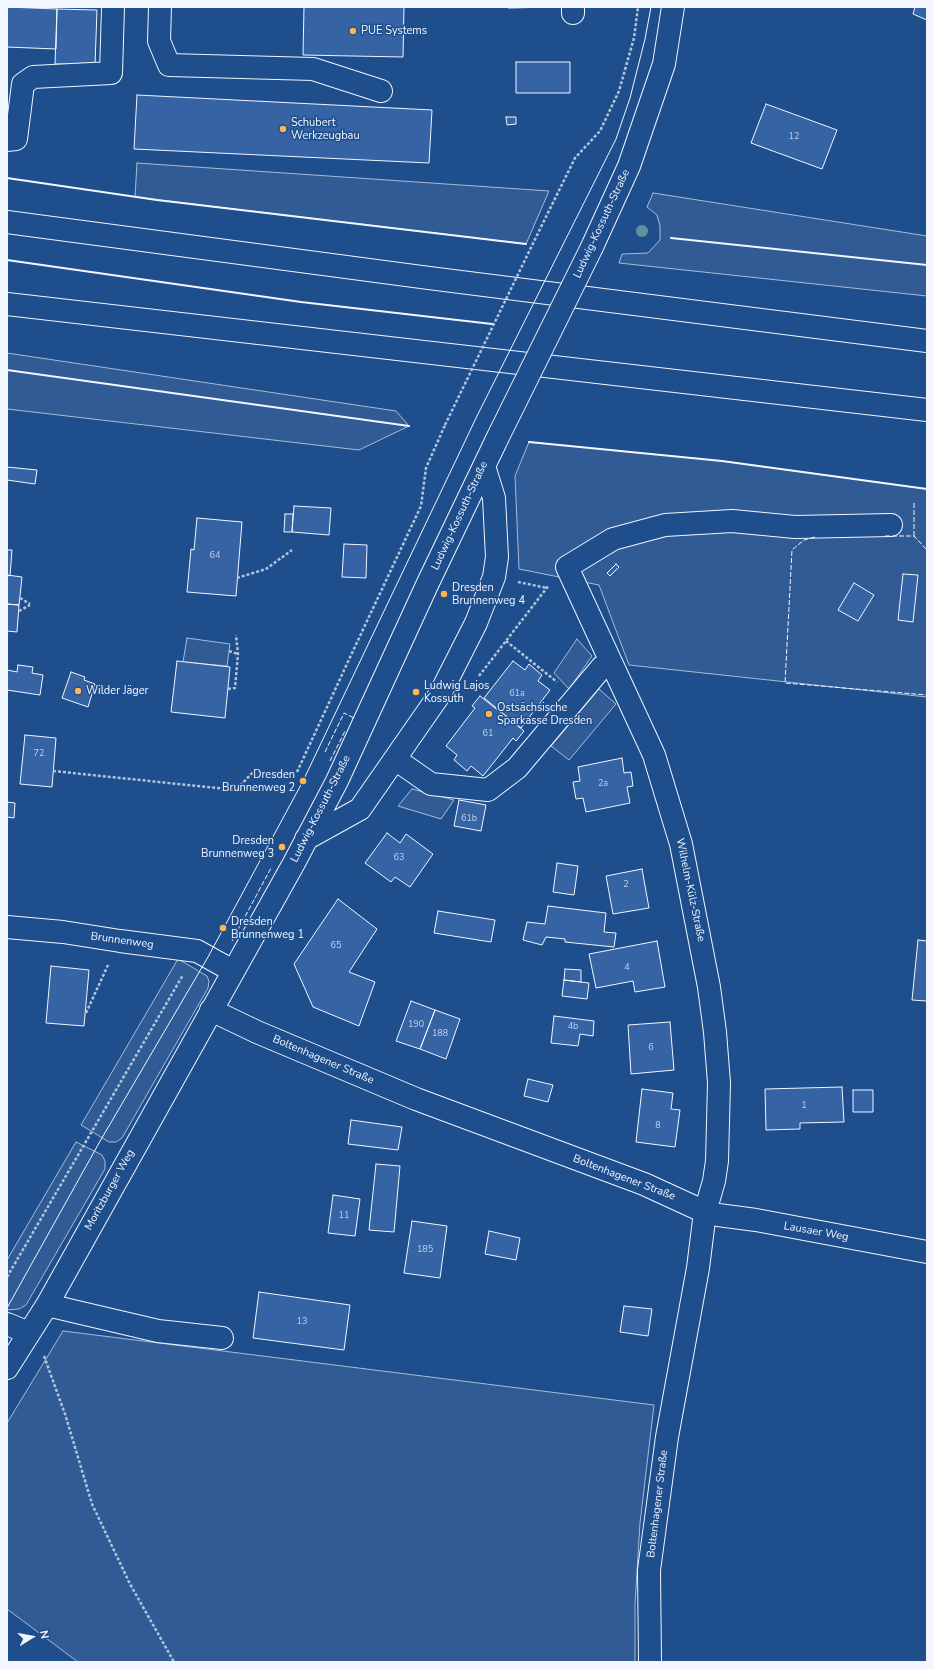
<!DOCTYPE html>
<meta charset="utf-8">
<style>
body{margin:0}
#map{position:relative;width:934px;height:1669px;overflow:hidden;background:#1f4e8c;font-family:"Nunito Sans",sans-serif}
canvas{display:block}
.frame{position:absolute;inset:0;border:8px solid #f2f6ff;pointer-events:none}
.north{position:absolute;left:12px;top:1617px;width:40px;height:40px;-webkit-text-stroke:3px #1f4e8c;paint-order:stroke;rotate:79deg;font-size:11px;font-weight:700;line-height:16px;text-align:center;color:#f2f6ff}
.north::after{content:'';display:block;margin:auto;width:14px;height:18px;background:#f2f6ff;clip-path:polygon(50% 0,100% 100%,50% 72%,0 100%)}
</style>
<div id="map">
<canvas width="934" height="1669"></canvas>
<div class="frame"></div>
<div class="north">N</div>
</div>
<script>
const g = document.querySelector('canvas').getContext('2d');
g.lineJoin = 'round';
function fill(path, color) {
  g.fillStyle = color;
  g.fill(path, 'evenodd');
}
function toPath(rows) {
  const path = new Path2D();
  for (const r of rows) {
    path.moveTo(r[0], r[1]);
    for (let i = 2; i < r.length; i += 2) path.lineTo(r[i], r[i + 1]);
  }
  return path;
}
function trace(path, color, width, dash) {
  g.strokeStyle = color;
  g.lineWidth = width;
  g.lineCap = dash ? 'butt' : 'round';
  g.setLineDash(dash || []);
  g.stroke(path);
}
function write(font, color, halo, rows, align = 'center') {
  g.font = font + ' "Nunito Sans",sans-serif';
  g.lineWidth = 3;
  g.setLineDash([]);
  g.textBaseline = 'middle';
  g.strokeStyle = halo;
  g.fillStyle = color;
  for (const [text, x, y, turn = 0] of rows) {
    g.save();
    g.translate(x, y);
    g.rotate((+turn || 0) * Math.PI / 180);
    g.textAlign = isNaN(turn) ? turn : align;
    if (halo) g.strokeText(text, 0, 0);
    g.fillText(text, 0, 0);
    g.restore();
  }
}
const built = toPath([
 [137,163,549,191,526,244,135,197,137,163],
 [653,193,927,236,927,296,619,263,622,254,648,253,660,240,660,226,657,215,647,207,653,193],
 [7,353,396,411,409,426,359,450,7,409,7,353],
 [529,442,722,461,927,489,927,697,629,665,599,585,519,569,515,476,529,442],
 [187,638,230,644,227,666,183,662,187,638],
 [577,639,592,656,569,689,554,673,577,639],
 [599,689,616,704,569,760,551,746,599,689],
 [412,789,454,800,441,819,398,806,412,789],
 [178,959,207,976,209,981,208,988,122,1138,116,1142,109,1142,81,1125,178,959],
 [76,1142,102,1155,105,1161,105,1169,26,1305,19,1309,7,1310,7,1260,76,1142],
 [63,1331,654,1405,640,1523,635,1604,635,1662,78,1662,7,1609,7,1423,63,1331]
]);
const building = toPath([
 [7,7,57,9,56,49,7,47,7,7],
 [304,7,404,7,403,57,303,55,304,7],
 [508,7,557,7,508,8,508,7],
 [915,7,927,7,927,20,913,14,915,7],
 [57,9,97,10,95,65,55,64,57,9],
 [516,62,570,62,570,93,516,93,516,62],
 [137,95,432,110,429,163,134,149,137,95],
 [766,104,837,130,822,169,751,143,766,104],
 [506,117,516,117,516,124,507,125,506,117],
 [7,467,37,470,35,484,7,480,7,467],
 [294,506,331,508,329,535,292,532,294,506],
 [285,514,293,514,292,532,284,532,285,514],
 [197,518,242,522,236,596,187,592,191,549,194,550,197,518],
 [344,544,367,545,366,578,342,577,344,544],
 [7,550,12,550,10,576,7,575,7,550],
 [616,564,619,567,610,576,607,573,616,564],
 [903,574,918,575,913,622,898,620,903,574],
 [7,575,22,577,19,605,7,604,7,575],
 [854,583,874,595,858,621,838,610,854,583],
 [7,604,19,605,17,632,7,631,7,604],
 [177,661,230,667,225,718,171,712,177,661],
 [513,661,525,670,529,664,536,670,542,675,538,681,550,690,521,728,484,698,513,661],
 [18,665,33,667,32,673,43,675,40,695,7,690,7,670,17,672,18,665],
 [71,672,85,677,84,680,95,684,88,707,62,698,71,672],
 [480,696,524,731,516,741,513,738,483,776,471,766,467,771,454,760,457,755,446,746,475,708,472,706,480,696],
 [25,735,56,738,52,787,20,784,25,735],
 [622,758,624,773,631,772,633,786,627,787,630,803,586,812,583,798,576,799,573,782,580,781,578,767,622,758],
 [459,800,486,805,481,831,454,826,459,800],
 [7,802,15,803,14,818,7,817,7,802],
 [387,833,400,843,406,834,433,854,410,887,395,877,391,882,365,863,387,833],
 [557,863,578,866,574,895,553,892,557,863],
 [642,869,649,908,613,914,606,876,642,869],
 [338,899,377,929,349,972,375,982,359,1026,313,1007,294,964,338,899],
 [548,906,606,913,604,932,616,933,614,947,565,942,565,939,546,937,542,945,523,940,527,922,545,924,548,906],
 [438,911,495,920,491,942,434,933,438,911],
 [918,940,927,941,927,1001,912,1000,918,940],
 [657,941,665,987,635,992,633,981,596,988,589,954,657,941],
 [51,966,89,970,84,1026,46,1023,51,966],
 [565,969,581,970,581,982,564,980,565,969],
 [564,980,589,983,587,999,562,996,564,980],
 [411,1001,435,1010,420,1049,396,1041,411,1001],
 [435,1010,460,1019,446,1059,420,1049,435,1010],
 [554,1016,594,1021,593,1036,580,1034,578,1046,551,1043,554,1016],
 [670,1022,674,1070,631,1074,628,1025,670,1022],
 [528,1079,553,1085,548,1102,524,1096,528,1079],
 [842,1087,844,1122,800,1123,800,1129,766,1130,765,1089,842,1087],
 [642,1089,673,1093,671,1109,680,1110,675,1147,636,1142,642,1089],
 [853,1090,873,1090,873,1112,853,1112,853,1090],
 [351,1120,402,1127,398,1150,348,1144,351,1120],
 [376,1164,400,1166,394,1232,369,1230,376,1164],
 [333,1195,360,1199,355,1236,328,1233,333,1195],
 [412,1221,447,1226,440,1278,404,1273,412,1221],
 [489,1231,520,1238,516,1260,485,1254,489,1231],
 [259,1292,350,1305,344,1350,253,1338,259,1292],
 [624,1306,652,1309,648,1336,620,1332,624,1306]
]);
const path = toPath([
 [541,227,575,158,600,131,619,91,634,38,638,7],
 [237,578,266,569,292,550],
 [518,582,547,588],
 [20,598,30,604],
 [19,611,30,605],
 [506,641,557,682],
 [229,651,238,654],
 [479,676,549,585],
 [228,689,235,688,238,654,236,635],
 [53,771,236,790,255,770],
 [297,772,352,653,421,506,426,468,445,425],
 [86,1013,108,965],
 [7,1277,183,975],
 [44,1356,65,1414,92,1504,130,1584,174,1662]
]);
const minor = toPath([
 [160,7,159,41,169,65,313,69,381,91],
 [573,13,573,7],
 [7,140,16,139,23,84,33,77,111,73,113,7],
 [592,247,629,166,664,64,673,7],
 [395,759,431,784,488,790,517,768,602,667,610,662],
 [306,839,360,809,440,694,476,623,494,577,497,557,494,498,484,466],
 [7,927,63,932,120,941,197,951,233,971],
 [211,1010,257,1032,416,1099,644,1184,705,1212,718,1215,756,1220,927,1252],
 [47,1305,158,1331,222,1338],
 [7,1324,29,1333],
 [7,1368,47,1305,294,863,337,781,427,585,497,439],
 [650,1662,649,1570,667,1437,698,1268,705,1212,714,1181,717,1161,719,1083,715,1032,709,987,681,844,654,755,567,567,613,539,665,525,732,521,795,527,891,525]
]);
const highway = toPath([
 [7,222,429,278,927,341],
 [7,304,927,410]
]);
const tram = toPath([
 [7,1308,99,1143,208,957,303,781,477,416,616,139,630,98,645,39,651,7]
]);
const pathBridge = toPath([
 [445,425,541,227]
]);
const minorBridge = toPath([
 [497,439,592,247]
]);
const fence = toPath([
 [885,536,914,536,927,550],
 [914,536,914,501],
 [815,537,804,540,792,550,785,683,927,695],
 [325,752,344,713,354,718],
 [330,761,345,731],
 [232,941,271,868]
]);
const wall = toPath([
 [7,178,157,200,526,244],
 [671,238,927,265],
 [7,260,301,302,492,324],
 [7,370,409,426],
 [529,442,722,461,927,489]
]);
const trees = [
 [642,231]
];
const markers = [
 [353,31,4,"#ffb74d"],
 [283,129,4,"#ffb74d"],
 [444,594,4,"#ffb74d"],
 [78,691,4,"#ffb74d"],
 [416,692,4,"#ffb74d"],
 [489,714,4,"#ffb74d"],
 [303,781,4,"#ffb74d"],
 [282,847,4,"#ffb74d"],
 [223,928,4,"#ffb74d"]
];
const numberNames = [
 ["12",794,137],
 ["64",215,556],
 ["61a",517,694],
 ["61",488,734],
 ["72",39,754],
 ["2a",603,784],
 ["61b",469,819],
 ["63",399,858],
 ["2",626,885],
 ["65",336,946],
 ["4",627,968],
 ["190",416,1025],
 ["4b",573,1027],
 ["188",440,1034],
 ["6",651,1048],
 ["1",804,1106],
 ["8",658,1126],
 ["11",344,1216],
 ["185",425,1250],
 ["13",302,1322]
];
const poiNames = [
 ["PUE Systems",361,31],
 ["Schubert",291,123],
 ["Werkzeugbau",291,136],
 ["Dresden",452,588],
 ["Brunnenweg 4",452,601],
 ["Ludwig Lajos",424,686],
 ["Kossuth",424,699],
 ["Wilder Jäger",86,691],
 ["Ostsächsische",497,708],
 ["Sparkasse Dresden",497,721],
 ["Dresden",295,775,"right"],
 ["Brunnenweg 2",295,788,"right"],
 ["Dresden",274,841,"right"],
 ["Brunnenweg 3",274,854,"right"],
 ["Dresden",231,922],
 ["Brunnenweg 1",231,935]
];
const streetNames = [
 ["Ludwig-Kossuth-Straße",602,224,-65],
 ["Ludwig-Kossuth-Straße",460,516,-65],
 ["Ludwig-Kossuth-Straße",321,809,-63],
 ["Wilhelm-Külz-Straße",690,890,78],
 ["Brunnenweg",122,941,8],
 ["Boltenhagener Straße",323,1060,23],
 ["Boltenhagener Straße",624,1178,21],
 ["Moritzburger Weg",110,1190,-61],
 ["Lausaer Weg",816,1232,10],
 ["Boltenhagener Straße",658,1504,-83]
];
fill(built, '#305b95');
trace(built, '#a8bbd7', 1);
fill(building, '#3563a3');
trace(building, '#f2f6ff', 1);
trace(minor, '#f2f6ff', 24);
trace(highway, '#f2f6ff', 24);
trace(path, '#b3c4dc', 2.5, [3, 2]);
trace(minor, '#1f4e8c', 22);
trace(highway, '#1f4e8c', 22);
trace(tram, '#f2f6ff', 1);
trace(minorBridge, '#f2f6ff', 24, []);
trace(pathBridge, '#b3c4dc', 2.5, [3, 2]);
trace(minorBridge, '#1f4e8c', 22);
trace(fence, '#f2f6ff', 1, [5, 2]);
trace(wall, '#f2f6ff', 2);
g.fillStyle = '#61919a';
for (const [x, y] of trees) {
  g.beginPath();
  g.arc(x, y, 6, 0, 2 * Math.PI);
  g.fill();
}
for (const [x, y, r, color] of markers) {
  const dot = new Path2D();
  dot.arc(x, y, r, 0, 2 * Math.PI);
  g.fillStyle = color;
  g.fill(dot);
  trace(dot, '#1f4e8c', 1.5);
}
write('9px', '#c3d1e8', null, numberNames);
write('11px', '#f2f6ff', '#1f4e8c', poiNames, 'left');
write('11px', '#f2f6ff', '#1f4e8c', streetNames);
</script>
